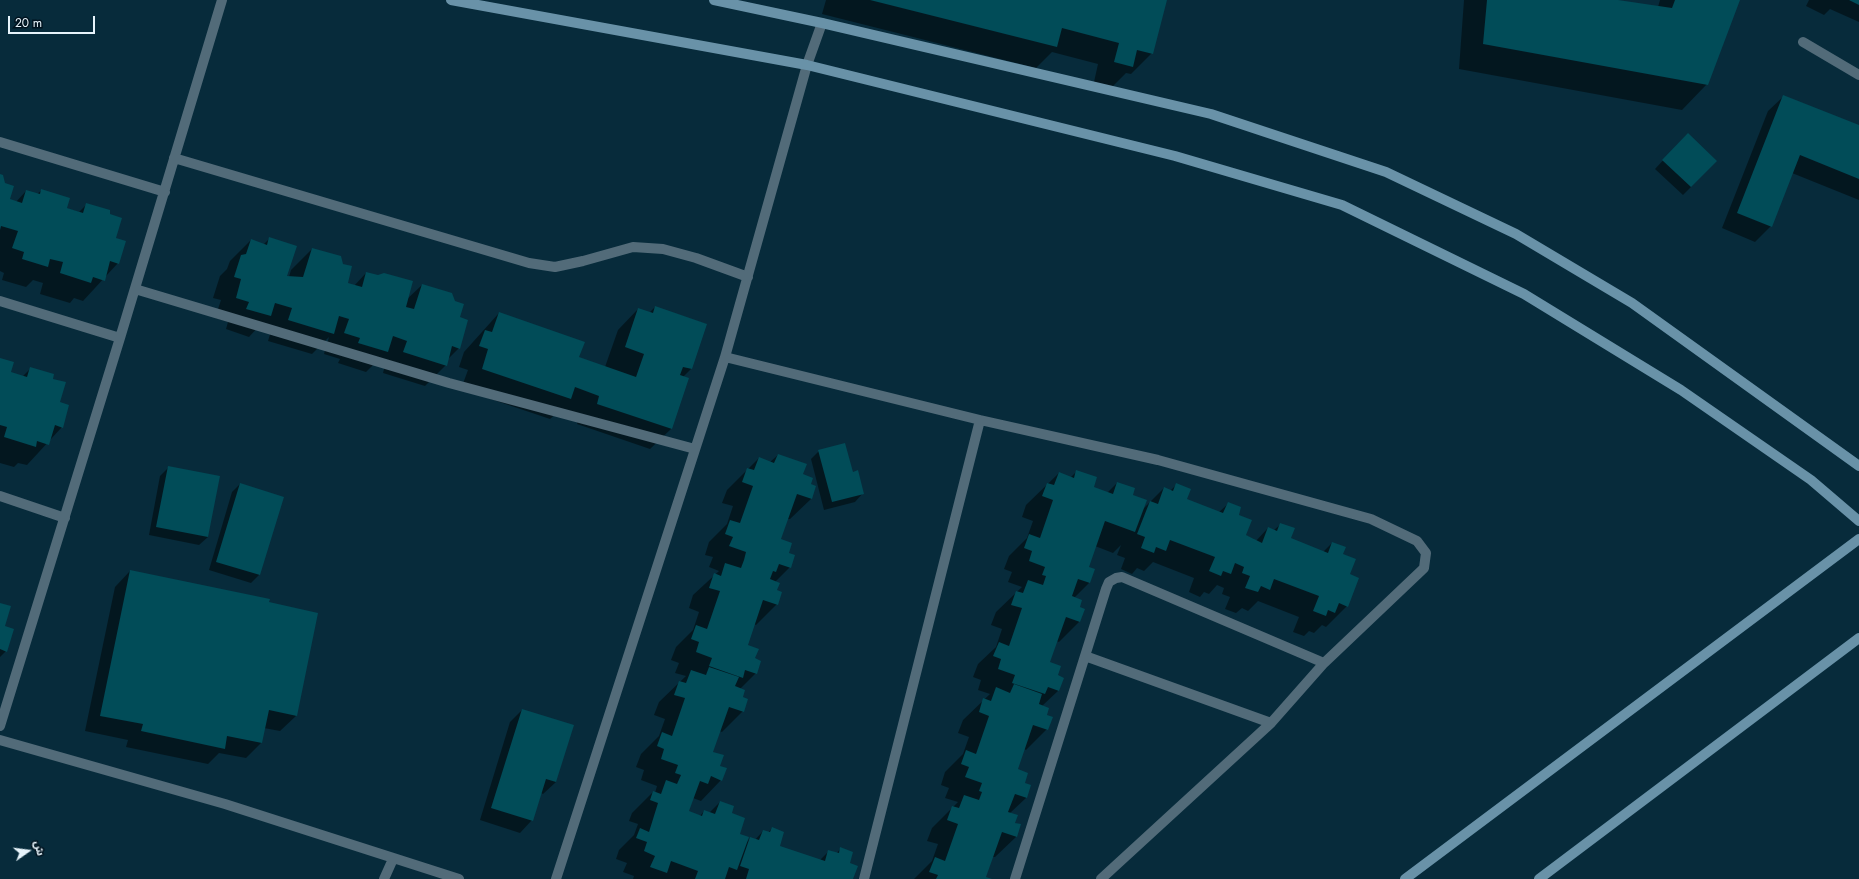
<!DOCTYPE html>
<meta charset="utf-8">
<style>
body{margin:0}
#map{position:relative;width:1859px;height:879px;overflow:hidden;background:#072b3b;font-family:Jost,"Noto Sans Arabic",sans-serif}
canvas{display:block}
.north{position:absolute;left:8px;top:831px;width:40px;height:40px;-webkit-text-stroke:3px #00131f;paint-order:stroke;rotate:76deg;font-size:11px;font-weight:700;line-height:16px;text-align:center;color:#e7f4fb}
.north::after{content:'';display:block;margin:auto;width:14px;height:18px;background:#e7f4fb;clip-path:polygon(50% 0,100% 100%,50% 72%,0 100%)}
.scale{position:absolute;left:8px;top:16px;width:87px;height:18px;box-sizing:border-box;border:2px solid #e7f4fb;border-top:0;padding-left:5px;font-size:12px;line-height:14px;white-space:nowrap;color:#e7f4fb;-webkit-text-stroke:3px #00131f;paint-order:stroke}
</style>
<div id="map">
<canvas width="1859" height="879"></canvas>
<div class="north">ش</div>
<div class="scale">20 m</div>
</div>
<script>
const g = document.querySelector('canvas').getContext('2d');
g.lineJoin = 'round';
function fill(path, color) {
  g.fillStyle = color;
  g.fill(path, 'evenodd');
}
function toPath(rows) {
  const path = new Path2D();
  for (const r of rows) {
    path.moveTo(r[0], r[1]);
    for (let i = 2; i < r.length; i += 2) path.lineTo(r[i], r[i + 1]);
  }
  return path;
}
function trace(path, color, width, dash) {
  g.strokeStyle = color;
  g.lineWidth = width;
  g.lineCap = dash ? 'butt' : 'round';
  g.setLineDash(dash || []);
  g.stroke(path);
}
const shadow = toPath([
 [826,0,1166,0,1152,53,1131,74,1126,73,1112,87,1094,82,1098,64,1052,52,1036,68,822,14],
 [1464,0,1611,0,1658,7,1660,0,1739,0,1707,84,1682,110,1459,69],
 [1809,0,1859,0,1859,22,1830,9,1824,15,1806,6],
 [1784,96,1859,126,1859,200,1792,173,1771,226,1755,242,1722,228,1768,111],
 [1680,142,1691,187,1683,195,1655,169],
 [0,175,9,200,16,202,26,191,37,194,42,190,66,208,79,212,87,204,115,239,118,263,83,301,74,298,70,303,40,294,43,283,33,280,26,287,2,280,4,273,0,271],
 [270,238,285,277,289,277,291,270,312,249,347,284,354,286,366,273,406,300,422,285,459,318,459,348,447,360,446,365,425,386,383,373,386,361,379,359,366,372,338,363,340,359,324,354,329,337,312,354,268,341,272,328,260,325,249,337,226,329,228,322,215,318,221,300,213,298,220,276,227,269,230,261,251,240,263,245],
 [655,307,706,324,691,369,683,377,688,379,671,429,650,449,577,424,579,417,560,410,550,419,461,389,468,370,459,367,464,352,499,313,578,358,605,367,618,330,638,309,649,313],
 [0,359,10,373,22,377,31,368,52,380,59,403,62,427,27,465,18,463,14,467,0,463],
 [819,451,852,473,863,493,855,502,824,510,811,459],
 [778,455,802,474,810,485,815,487,811,499,790,519,787,519,780,539,788,553,790,567,775,582,777,604,756,625,754,624,746,645,754,659,756,673,740,689,743,711,722,732,719,731,712,752,719,766,721,780,701,801,693,798,688,812,700,816,704,811,709,813,720,802,731,813,739,834,745,844,750,838,755,840,763,831,768,833,772,828,778,847,820,860,829,851,836,854,841,848,849,864,852,879,633,879,634,876,623,872,627,863,616,859,619,850,634,835,638,824,629,821,632,813,653,792,655,793,657,786,641,780,644,770,636,767,641,754,659,736,665,719,654,715,659,702,686,676,675,673,679,663,671,660,676,647,693,630,699,612,689,608,693,595,719,571,709,567,713,557,705,555,709,542,727,524,733,506,722,503,727,490,759,458,770,462],
 [168,468,208,537,199,545,149,535,160,476],
 [1077,471,1092,488,1107,493,1117,483,1131,495,1142,510,1164,488,1170,491,1177,484,1185,500,1219,512,1228,504,1237,515,1245,535,1254,539,1253,541,1255,542,1268,528,1274,530,1281,524,1290,539,1323,552,1332,543,1342,555,1349,575,1347,606,1326,627,1322,625,1314,633,1309,631,1304,636,1293,632,1299,617,1258,601,1248,611,1242,608,1236,613,1225,609,1230,597,1222,594,1224,588,1217,585,1209,594,1204,592,1200,597,1189,592,1194,578,1153,562,1144,571,1137,568,1132,574,1121,569,1125,558,1117,555,1121,545,1113,553,1095,546,1088,567,1089,583,1074,598,1079,608,1080,621,1059,642,1056,641,1049,662,1056,676,1059,690,1042,706,1046,716,1047,729,1026,750,1024,749,1016,770,1024,784,1030,786,1026,798,1010,813,1014,823,1020,825,1016,837,995,857,992,857,985,878,989,879,914,879,932,861,938,844,927,841,932,828,958,802,945,798,949,788,941,785,945,772,963,754,969,737,958,733,963,720,990,694,978,690,981,680,973,677,978,664,996,647,1002,629,991,625,996,612,1022,587,1008,582,1012,572,1004,569,1009,556,1027,538,1033,521,1022,517,1026,505,1059,473,1070,478],
 [240,484,282,497,259,575,251,583,209,570,232,492],
 [130,571,296,716,280,731,264,728,261,743,246,758,219,753,208,764,126,747,128,740,85,731,115,587],
 [0,604,6,651,0,657],
 [522,710,556,782,543,794,541,793,532,820,520,833,480,820,510,722]
]);
const building = toPath([
 [870,0,1167,0,1153,54,1137,50,1133,67,1114,62,1119,43,1062,28,1057,47],
 [1487,0,1618,0,1672,8,1675,0,1740,0,1708,85,1483,44],
 [1849,0,1859,0,1859,5],
 [1783,95,1859,125,1859,179,1800,155,1772,227,1737,213],
 [1688,133,1717,161,1691,187,1662,160],
 [0,174,3,175,5,183,14,186,10,199,22,203,26,190,40,194,41,189,70,198,67,208,83,213,86,203,110,210,110,214,122,218,116,238,126,241,119,264,110,261,105,281,93,277,91,283,60,273,63,262,50,259,48,267,22,259,24,252,12,248,18,231,1,226,0,230],
 [269,237,297,246,287,276,303,277,312,248,341,256,343,264,352,266,348,283,362,287,366,272,378,275,384,273,413,281,406,307,414,309,422,284,452,293,455,301,464,304,460,317,468,320,460,349,452,346,447,366,403,352,407,341,393,336,388,352,358,343,360,338,344,333,349,319,339,316,334,334,288,320,292,308,275,303,271,316,246,309,249,302,236,298,241,279,234,277,241,255,246,254,251,239,267,245],
 [655,306,707,324,692,369,683,367,680,375,689,378,672,429,597,404,599,396,575,387,571,399,482,369,488,349,479,346,485,330,492,332,499,312,585,342,579,357,636,377,644,354,625,347,638,308,653,313],
 [0,358,14,362,11,372,27,377,30,367,54,374,53,379,66,382,60,402,69,405,63,428,55,425,49,445,37,441,36,447,4,437,7,427,0,425],
 [845,443,853,472,858,470,864,494,832,502,818,450],
 [778,454,807,464,803,474,813,478,811,484,816,486,812,499,797,494,781,539,792,543,789,553,795,555,791,568,779,564,776,572,773,571,770,579,780,583,777,590,782,592,778,605,763,600,748,645,759,649,755,658,761,661,757,674,745,670,743,678,709,666,712,658,696,652,699,642,691,639,696,625,707,629,720,591,709,588,714,573,721,576,725,563,741,568,744,560,746,552,729,546,733,537,725,534,730,520,740,523,753,486,742,482,747,468,754,470,759,457,774,463],
 [168,466,220,476,208,537,156,527],
 [1076,470,1097,477,1094,487,1113,494,1117,482,1135,488,1133,495,1147,500,1135,532,1105,521,1089,567,1095,569,1090,583,1078,579,1072,596,1082,600,1080,607,1085,609,1080,622,1066,617,1050,662,1061,666,1058,675,1064,678,1059,691,1048,687,1045,694,1012,683,1015,675,998,669,1001,659,993,656,999,642,1009,646,1022,608,1011,605,1016,591,1023,593,1028,580,1043,585,1046,576,1042,575,1045,567,1029,561,1032,551,1024,548,1029,534,1040,538,1053,500,1042,496,1047,483,1054,485,1059,472,1074,478],
 [240,483,284,497,260,575,216,562],
 [1176,483,1191,489,1187,499,1223,513,1228,502,1241,507,1239,515,1252,520,1246,535,1262,543,1268,527,1277,531,1280,523,1295,528,1291,538,1328,553,1332,542,1346,547,1343,554,1356,559,1350,574,1359,578,1348,607,1339,603,1335,613,1328,610,1326,616,1313,611,1319,596,1274,579,1270,590,1261,586,1258,592,1245,588,1250,576,1242,573,1244,567,1235,563,1231,574,1223,571,1221,576,1209,571,1215,557,1170,540,1166,551,1156,547,1154,553,1141,548,1145,537,1137,534,1150,501,1158,504,1164,487,1173,491],
 [130,570,270,599,269,602,318,613,297,716,269,710,262,743,227,736,225,749,141,731,143,724,100,716],
 [0,603,11,606,5,626,14,629,7,652,0,649],
 [709,667,739,677,735,686,745,690,743,697,748,699,744,712,729,707,713,752,724,755,720,766,727,768,722,781,711,776,708,784,700,781,689,811,702,816,704,810,715,814,720,801,734,806,732,813,745,818,740,834,749,837,737,870,729,867,725,879,695,879,698,871,671,861,667,873,650,867,655,856,644,851,647,842,636,838,640,828,649,832,658,803,650,800,653,791,661,794,666,780,677,784,681,775,675,773,678,765,661,759,664,749,657,746,662,732,672,736,685,698,674,695,679,681,686,683,691,670,706,675],
 [1014,684,1042,694,1039,704,1049,708,1047,715,1053,717,1048,730,1033,725,1018,769,1028,773,1025,783,1031,785,1027,798,1015,794,1008,812,1018,815,1015,823,1021,824,1017,837,1002,832,986,877,992,879,936,879,938,875,929,872,935,857,945,861,958,824,947,820,952,806,959,808,964,795,979,800,982,792,979,791,982,783,965,777,969,767,961,764,966,750,976,754,989,716,979,712,983,698,991,701,996,687,1010,693],
 [522,709,574,725,556,782,546,779,533,821,491,808],
 [772,827,784,832,780,846,825,861,828,850,839,853,840,847,853,852,850,863,858,866,853,879,746,879,749,869,740,866,750,837,759,840,763,830,770,832]
]);
const street = toPath([
 [1803,42,1859,75],
 [0,142,165,192],
 [174,158,529,263,555,267,583,261,633,247,663,249,696,258,748,277],
 [135,289,449,383,695,449],
 [0,301,120,338],
 [725,357,807,65,822,23],
 [0,496,65,518],
 [1085,656,1271,723],
 [0,726,120,338,222,0],
 [0,740,225,804,459,879],
 [384,879,393,859],
 [556,879,725,357,980,420,1158,460,1371,519,1417,541,1426,553,1424,568,1324,663,1271,723,1101,879],
 [864,879,980,420],
 [1015,879,1106,589,1109,582,1116,578,1122,577,1324,663]
]);
const secondary = toPath([
 [451,0,807,65,1175,156,1342,205,1524,294,1681,390,1811,480,1859,521],
 [714,0,822,23,1211,114,1386,172,1516,234,1632,303,1859,466],
 [1405,879,1859,539],
 [1539,879,1859,638]
]);
fill(shadow, '#0007');
fill(building, '#014c58');
trace(street, '#526b79', 10);
trace(secondary, '#6992a8', 10);
</script>
